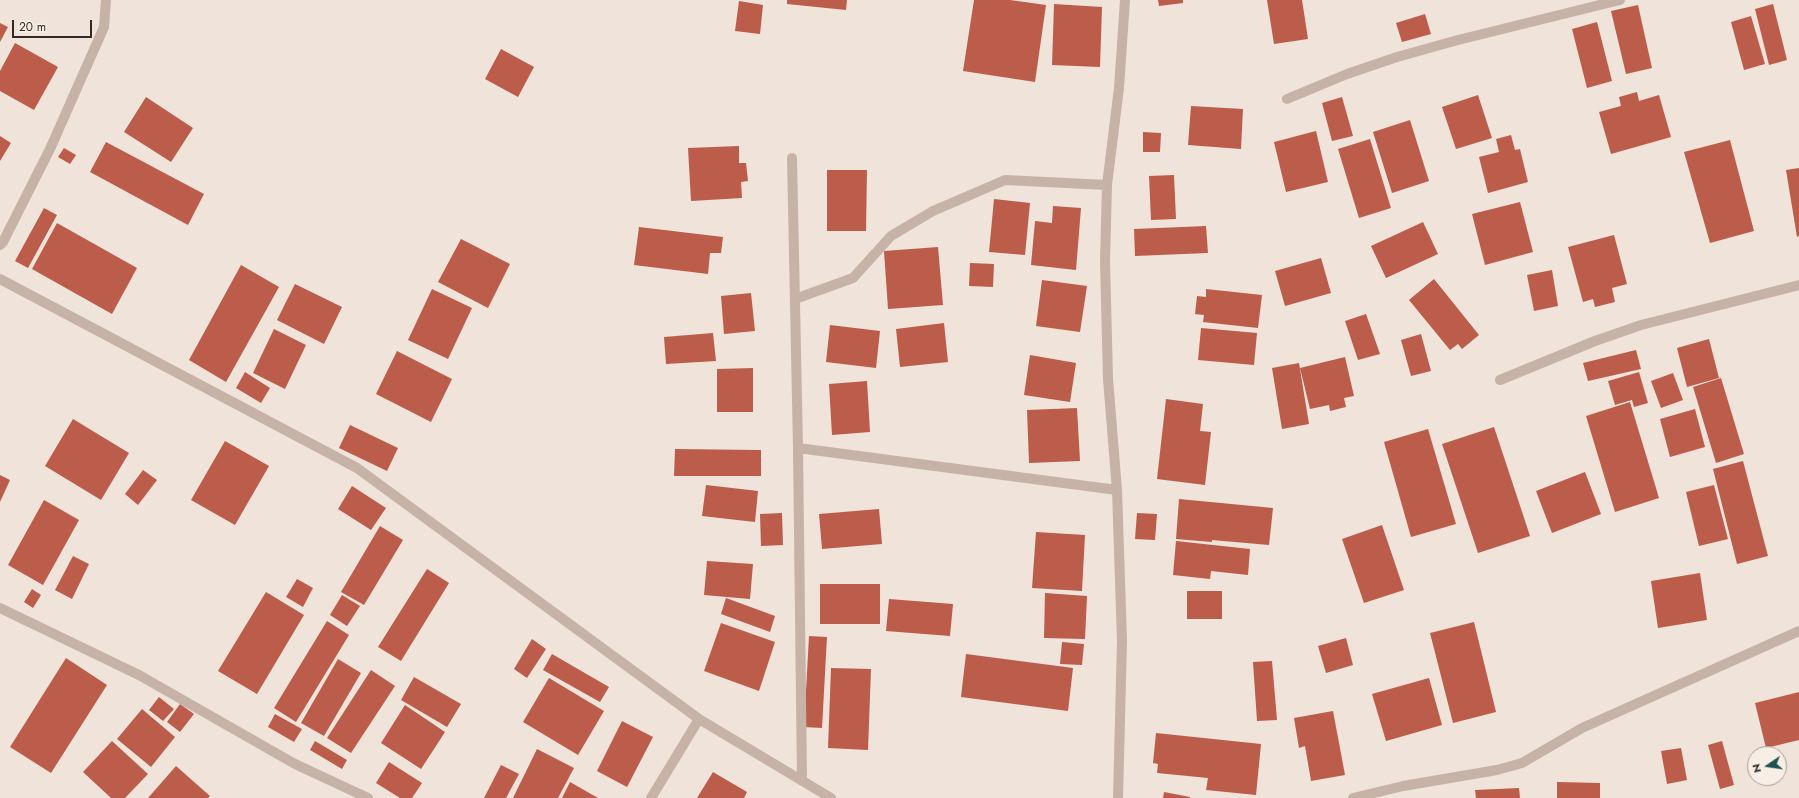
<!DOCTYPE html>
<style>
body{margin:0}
#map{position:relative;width:1799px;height:798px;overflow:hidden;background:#efe3da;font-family:Jost,sans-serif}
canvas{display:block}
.north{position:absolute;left:1747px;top:746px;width:40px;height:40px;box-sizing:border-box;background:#f7eee6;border:1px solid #a9a09a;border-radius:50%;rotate:257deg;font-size:11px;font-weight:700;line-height:16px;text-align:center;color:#332a27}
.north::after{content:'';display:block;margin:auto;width:14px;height:18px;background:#205150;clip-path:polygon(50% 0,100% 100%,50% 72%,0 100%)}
.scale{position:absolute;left:12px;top:20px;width:80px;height:18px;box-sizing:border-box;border:2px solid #332a27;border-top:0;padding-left:5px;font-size:12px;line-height:14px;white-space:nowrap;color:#332a27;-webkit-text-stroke:3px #f7eee6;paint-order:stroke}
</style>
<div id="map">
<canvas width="1799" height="798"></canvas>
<div class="north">N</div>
<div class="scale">20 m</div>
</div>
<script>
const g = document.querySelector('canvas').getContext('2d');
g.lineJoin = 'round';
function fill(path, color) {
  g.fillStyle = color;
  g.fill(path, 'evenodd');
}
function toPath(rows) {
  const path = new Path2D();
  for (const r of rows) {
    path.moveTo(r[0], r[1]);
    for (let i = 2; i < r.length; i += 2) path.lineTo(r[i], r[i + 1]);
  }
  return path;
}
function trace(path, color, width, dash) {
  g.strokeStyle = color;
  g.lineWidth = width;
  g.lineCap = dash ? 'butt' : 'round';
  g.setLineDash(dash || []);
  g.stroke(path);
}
const building = toPath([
 [787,0,847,0,846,10,787,4],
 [974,0,1010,0,1046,5,1035,82,963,71],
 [1158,0,1183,0,1183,3,1159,6],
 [1267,0,1302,0,1308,39,1274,44],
 [739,1,763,5,760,34,735,31],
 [1054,4,1102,7,1100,67,1052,65],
 [1773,4,1787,60,1769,65,1755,9],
 [1638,5,1652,68,1626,74,1611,11],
 [1425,14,1431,34,1402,42,1396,23],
 [1751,16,1765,64,1744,70,1731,22],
 [1597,22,1612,81,1587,88,1572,29],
 [0,23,8,27,0,42],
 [15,43,58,67,34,110,0,91,0,71],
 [501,49,534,67,518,97,485,79],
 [1637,92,1639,101,1659,95,1671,137,1611,154,1599,112,1621,106,1619,97],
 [1478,95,1492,138,1456,149,1442,107],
 [146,97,193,128,171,162,124,132],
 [1342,97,1353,136,1332,141,1322,103],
 [1191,106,1243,109,1241,149,1188,145],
 [1410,120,1429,181,1392,193,1373,132],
 [1316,131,1328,182,1286,192,1274,142],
 [1143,132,1161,133,1160,152,1143,152],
 [1511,135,1515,150,1520,149,1528,182,1488,193,1479,157,1499,152,1496,139],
 [0,136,11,143,0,161],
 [1370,139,1391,208,1359,218,1338,149],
 [1730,140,1754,231,1710,243,1684,152],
 [106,142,204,194,188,225,90,172],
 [739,146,739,163,746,163,748,181,741,182,742,198,691,201,688,148],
 [64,148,76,155,70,164,58,157],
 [1799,168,1799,236,1797,237,1786,170],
 [827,170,867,170,866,231,827,231],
 [1174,175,1176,219,1151,220,1149,176],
 [994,199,1030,203,1025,255,989,252],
 [1520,202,1533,252,1485,265,1472,214],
 [1053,206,1081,208,1076,270,1031,265,1035,221,1052,223],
 [44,208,57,215,28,268,15,261],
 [1423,222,1438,254,1386,278,1371,246],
 [57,223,137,268,112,314,32,269],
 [1206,226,1208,253,1135,256,1134,229],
 [639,227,723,237,721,253,710,253,708,274,634,265],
 [1614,235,1627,284,1612,288,1615,302,1595,307,1593,299,1583,302,1568,247],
 [461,239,510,264,488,308,438,282],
 [938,247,943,305,888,309,884,251],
 [1321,258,1331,293,1285,306,1275,271],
 [970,263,994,264,993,287,969,286],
 [241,265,279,287,226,382,189,360],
 [1552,270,1558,306,1534,311,1527,275],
 [1434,279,1479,335,1462,349,1458,344,1450,350,1409,300],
 [1042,280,1087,286,1080,332,1036,326],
 [295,284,342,307,324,344,277,320],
 [432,289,472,308,448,359,408,340],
 [1206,289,1262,295,1258,328,1203,322,1204,315,1195,314,1197,296,1206,297],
 [751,293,755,331,724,334,721,296],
 [1366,314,1380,354,1358,360,1345,321],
 [944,323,948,362,900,367,896,329],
 [830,325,880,331,876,368,826,362],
 [1201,328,1257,333,1254,365,1198,360],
 [274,329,306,345,285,389,253,373],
 [713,333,716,361,666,364,664,337],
 [1421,334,1431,371,1411,376,1401,340],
 [1709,339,1719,378,1687,387,1677,348],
 [1636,350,1641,369,1588,381,1583,363],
 [397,351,452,379,431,422,376,394],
 [1030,355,1076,363,1070,402,1024,395],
 [1345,357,1354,396,1344,398,1346,407,1330,411,1329,405,1310,409,1300,368],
 [1299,363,1309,424,1282,429,1272,368],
 [753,368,753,412,717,412,717,369],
 [245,372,270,388,261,403,236,388],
 [1639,372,1648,403,1634,407,1632,400,1615,405,1608,381],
 [1673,373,1683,400,1661,408,1651,381],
 [1721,378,1744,454,1716,463,1693,387],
 [867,381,870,432,832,435,829,384],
 [1166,399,1203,404,1200,431,1211,432,1205,485,1157,479],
 [1630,402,1659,498,1615,512,1586,416],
 [1077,408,1080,461,1029,463,1027,410],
 [1695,409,1705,447,1670,457,1660,419],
 [73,419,129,453,101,500,45,466],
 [350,425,398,448,387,471,339,448],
 [1494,427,1530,536,1478,553,1442,444],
 [1428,429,1456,524,1411,537,1384,442],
 [225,441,269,466,235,525,191,500],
 [675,449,761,450,761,476,674,476],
 [1743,461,1768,556,1737,564,1713,469],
 [143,470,157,480,138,505,125,494],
 [1585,472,1601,514,1552,533,1536,491],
 [0,475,10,480,0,502],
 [706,485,758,491,755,522,702,516],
 [1714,485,1728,539,1699,546,1686,492],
 [352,486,386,508,371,530,338,509],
 [1179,499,1273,508,1269,545,1212,540,1212,542,1176,539],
 [44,500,79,520,43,585,8,565],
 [879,509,882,544,822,549,819,514],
 [782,513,783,545,761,546,760,514],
 [1137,513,1157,514,1155,540,1135,539],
 [1382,525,1404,590,1364,603,1342,539],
 [380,526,403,540,364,605,341,592],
 [1036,532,1085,535,1082,591,1032,588],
 [1176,541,1250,549,1248,575,1211,571,1210,579,1173,575],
 [73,556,89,564,72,599,55,590],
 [707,561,753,564,750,599,704,595],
 [427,569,449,583,401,661,378,647],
 [1700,573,1707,620,1658,628,1651,581],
 [297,579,313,588,303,607,286,597],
 [820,584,880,584,880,624,820,624],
 [32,589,41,595,33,608,24,602],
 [1187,591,1222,591,1222,619,1187,619],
 [266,592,304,615,257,694,218,671],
 [1045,593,1087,596,1085,639,1044,638],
 [342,595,360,606,347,626,330,615],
 [726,598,775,616,770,632,721,614],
 [889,599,953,604,950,636,886,631],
 [327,621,349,635,296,722,274,708],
 [1474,622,1496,712,1453,723,1430,633],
 [721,623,775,642,759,691,704,671],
 [809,636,827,637,822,728,804,727],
 [1346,638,1353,665,1326,673,1318,646],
 [532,639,546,649,527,678,514,669],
 [1062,642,1084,644,1082,665,1060,664],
 [552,654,609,687,600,702,543,670],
 [966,654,1073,668,1068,711,961,697],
 [66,658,107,685,51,773,10,747],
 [338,659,361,673,324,736,301,723],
 [1272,661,1277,720,1257,721,1253,662],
 [831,668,871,669,868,750,828,748],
 [371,670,395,686,351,753,327,738],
 [414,677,461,704,447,727,401,700],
 [549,678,604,711,578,755,523,722],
 [1429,678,1442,725,1386,741,1372,694],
 [1799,692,1799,740,1766,748,1755,703],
 [159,697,174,709,163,721,149,710],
 [180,704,194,714,180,732,167,722],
 [405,705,445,732,421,769,381,743],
 [142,709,175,737,151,767,117,739],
 [1333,711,1345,775,1311,781,1305,746,1299,748,1294,718],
 [275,714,302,729,294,742,268,727],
 [622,721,653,737,627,787,597,771],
 [1156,733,1261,744,1256,795,1206,790,1208,778,1157,773,1158,764,1153,763],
 [112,741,148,774,125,798,111,798,83,772],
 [315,741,347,760,342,769,310,750],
 [1722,741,1734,785,1720,789,1708,745],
 [1681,748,1687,780,1667,784,1661,751],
 [537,749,574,768,558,798,513,798],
 [389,762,422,783,412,798,400,798,376,783],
 [501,765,519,774,506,798,484,798],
 [176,766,210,796,208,798,148,798],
 [713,772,747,792,744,798,697,798],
 [570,782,598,798,562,798],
 [1557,782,1600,783,1600,798,1557,798],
 [1519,788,1520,798,1476,798,1475,790],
 [1164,792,1190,797,1190,798,1163,798]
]);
const minor = toPath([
 [1287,99,1347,74,1397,57,1458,40,1620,0],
 [792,158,798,448,802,781],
 [0,245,3,242,50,149,104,27,106,0],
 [0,279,357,468,699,719,831,798],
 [795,299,853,278,891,236,933,211,1005,180,1107,185],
 [1500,380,1595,341,1641,325,1799,285],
 [798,448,1117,490],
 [0,608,139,675,295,764,368,798],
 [651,798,699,719],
 [1118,798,1122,641,1117,490,1108,379,1105,261,1107,185,1119,88,1125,0],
 [1353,798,1403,786,1497,770,1522,763,1582,728,1799,631]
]);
fill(building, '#bc5c4b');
trace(minor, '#c6b2a7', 10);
</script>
